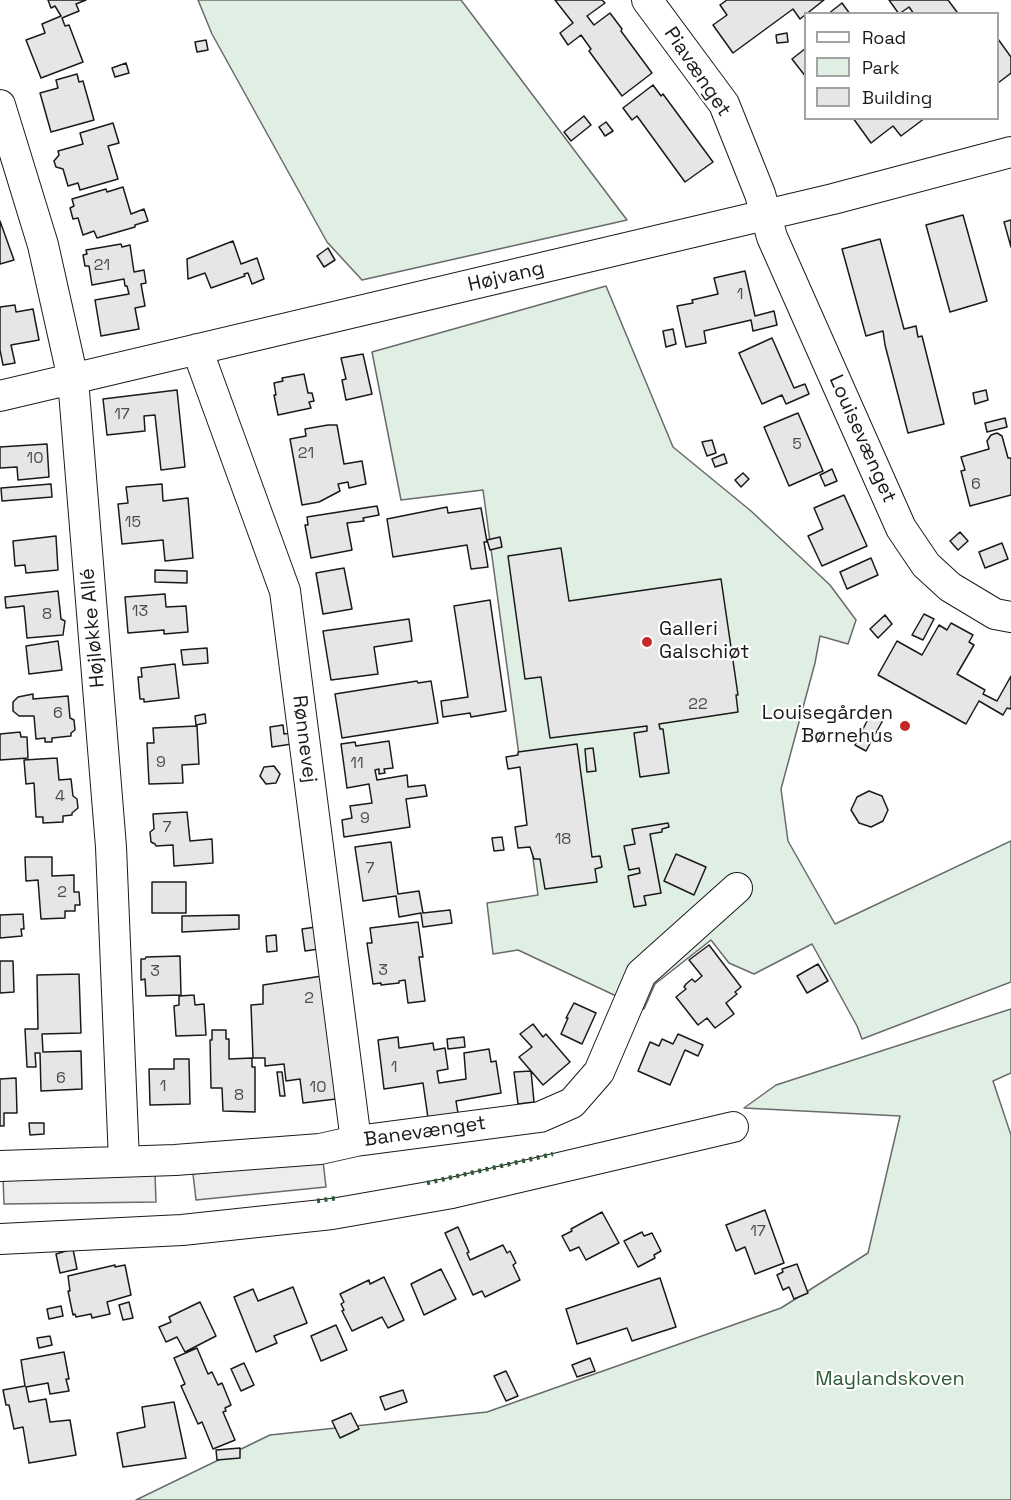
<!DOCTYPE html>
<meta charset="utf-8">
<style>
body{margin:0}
#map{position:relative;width:1011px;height:1500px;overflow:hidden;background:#fff;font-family:"Space Grotesk",sans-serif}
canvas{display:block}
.legend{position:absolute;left:804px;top:12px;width:195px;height:108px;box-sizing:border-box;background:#fff;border:2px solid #a3a3a3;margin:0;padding:8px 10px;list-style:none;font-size:18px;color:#1a1a1a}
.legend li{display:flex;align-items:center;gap:12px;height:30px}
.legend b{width:30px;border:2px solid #a3a3a3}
</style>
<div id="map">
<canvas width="1011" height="1500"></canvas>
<ul class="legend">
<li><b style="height:8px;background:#fff"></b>Road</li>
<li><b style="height:16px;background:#e0efe3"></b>Park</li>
<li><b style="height:16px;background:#e6e6e6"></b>Building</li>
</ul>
</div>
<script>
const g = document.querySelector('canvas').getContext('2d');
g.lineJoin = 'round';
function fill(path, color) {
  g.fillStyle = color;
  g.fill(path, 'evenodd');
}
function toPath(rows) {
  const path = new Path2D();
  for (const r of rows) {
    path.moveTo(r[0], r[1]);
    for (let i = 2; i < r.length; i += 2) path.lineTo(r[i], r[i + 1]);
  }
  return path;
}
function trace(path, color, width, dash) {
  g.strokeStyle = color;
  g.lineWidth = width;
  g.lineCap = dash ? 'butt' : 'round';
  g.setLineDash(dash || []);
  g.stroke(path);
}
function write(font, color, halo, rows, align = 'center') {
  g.font = font + ' "Space Grotesk",sans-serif';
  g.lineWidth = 4.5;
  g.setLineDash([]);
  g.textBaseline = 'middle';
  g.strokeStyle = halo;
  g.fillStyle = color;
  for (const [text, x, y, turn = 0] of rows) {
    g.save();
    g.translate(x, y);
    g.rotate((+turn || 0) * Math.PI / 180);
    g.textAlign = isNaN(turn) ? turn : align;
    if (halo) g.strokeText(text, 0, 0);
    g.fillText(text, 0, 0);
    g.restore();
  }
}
const green = toPath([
 [198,0,461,0,627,220,362,280,327,242,212,34,198,0],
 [606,286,673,447,751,511,830,585,856,620,848,644,820,636,815,663,781,789,788,841,835,924,1011,841,1011,982,862,1039,857,1026,812,944,754,974,729,963,711,940,655,984,644,1009,518,950,493,954,487,903,538,895,483,490,401,500,372,352,606,286],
 [1011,1009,1011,1073,993,1081,1011,1135,1011,1500,136,1500,270,1435,487,1412,781,1308,868,1253,900,1116,744,1108,776,1085,1011,1009]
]);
const parking = toPath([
 [323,1161,326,1187,196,1200,193,1174,323,1161],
 [155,1174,156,1202,4,1204,3,1176,155,1174]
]);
const building = toPath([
 [48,0,86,0,76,4,79,11,62,18,65,26,69,25,83,62,41,78,26,40,45,33,42,24,61,16,55,6,51,8,48,0],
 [555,0,602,0,605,3,587,16,594,25,610,13,622,29,621,31,652,73,622,96,589,51,591,49,581,35,568,45,560,33,573,23,555,0],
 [727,0,824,0,800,19,793,9,733,53,713,25,727,15,720,5,727,0],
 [889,0,948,0,957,12,955,14,914,14,909,7,899,14,889,0],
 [842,3,850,14,828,14,842,3],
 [787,33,788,42,777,43,776,35,787,33],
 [998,39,1011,57,1011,73,998,83,998,39],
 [206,40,208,50,197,52,195,42,206,40],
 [806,48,806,77,792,59,806,48],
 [126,63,129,73,115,77,112,68,126,63],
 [77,74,79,82,83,81,94,120,51,132,40,93,58,88,56,80,77,74],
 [653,85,661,96,663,94,713,162,685,182,637,116,632,120,623,108,653,85],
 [584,116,591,125,571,141,564,132,584,116],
 [853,118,925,118,901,136,893,126,871,143,853,118],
 [606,122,613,131,605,136,599,127,606,122],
 [113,123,119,143,108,146,118,179,80,190,78,183,68,186,63,169,56,167,54,161,59,155,58,151,83,144,80,133,113,123],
 [123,187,131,214,144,209,148,221,135,225,135,227,97,238,94,231,83,235,78,218,73,219,70,208,74,206,72,199,106,189,107,192,123,187],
 [963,215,987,301,950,312,926,225,963,215],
 [1011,220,1011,247,1004,222,1011,220],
 [0,221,14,260,0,264,0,221],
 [880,239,904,329,916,326,918,337,922,336,944,424,908,433,885,345,883,331,866,336,842,249,880,239],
 [233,241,241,264,257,258,264,279,252,284,248,273,244,274,245,276,211,288,205,273,188,279,187,259,233,241],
 [121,244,122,247,130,245,134,272,144,270,146,283,141,284,145,306,135,308,139,329,101,336,95,300,129,294,127,286,125,286,124,279,92,285,89,266,85,266,83,255,87,254,86,250,121,244],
 [328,248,335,260,324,267,317,256,328,248],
 [745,271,755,316,774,311,777,325,753,331,751,320,704,331,706,343,686,347,677,306,693,303,692,300,718,294,714,278,745,271],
 [15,305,16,312,33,309,39,340,11,345,15,363,3,365,0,350,0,307,15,305],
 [673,329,676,344,666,347,663,331,673,329],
 [772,338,794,388,805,384,809,394,786,404,782,395,762,404,739,353,772,338],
 [363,354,372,394,346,400,342,380,346,379,341,358,363,354],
 [304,374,308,393,312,393,314,401,309,402,311,408,278,415,274,395,276,395,274,383,283,381,282,378,304,374],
 [177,390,185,467,161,470,155,415,144,416,145,431,107,435,103,399,177,390],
 [986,390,988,400,975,404,973,393,986,390],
 [798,413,823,471,789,486,764,427,798,413],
 [1005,418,1007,427,987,432,985,423,1005,418],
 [328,425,337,425,344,464,362,461,366,484,349,488,348,482,338,484,340,491,319,502,302,505,290,439,306,436,305,429,328,425],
 [997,433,1002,436,1008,458,1011,458,1011,495,970,506,961,471,965,470,961,457,989,449,987,441,991,435,997,433],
 [712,440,716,453,707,456,702,442,712,440],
 [47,444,49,477,18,480,17,467,0,468,0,447,47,444],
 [724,454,727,463,715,467,712,459,724,454],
 [832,469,837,481,825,486,820,475,832,469],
 [743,473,749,479,741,487,735,480,743,473],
 [51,484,52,497,2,501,1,488,51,484],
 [162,484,163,501,188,498,193,558,165,561,163,540,122,544,118,504,128,503,126,487,162,484],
 [844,495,867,546,822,566,808,536,823,529,814,508,844,495],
 [377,506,379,515,363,518,364,521,347,523,352,550,311,558,305,525,308,525,307,517,377,506],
 [447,507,448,513,481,508,487,542,484,542,488,567,471,569,467,545,393,557,387,519,447,507],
 [960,532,968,541,958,550,950,541,960,532],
 [56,536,58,570,26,573,25,565,15,566,13,541,56,536],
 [500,537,502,547,490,550,487,540,500,537],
 [1002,543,1008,559,985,568,979,552,1002,543],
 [561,548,569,601,721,579,738,695,736,695,738,712,659,724,660,729,663,729,669,773,640,777,634,733,647,731,647,726,550,738,541,677,525,679,508,556,561,548],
 [871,558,878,575,847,589,840,572,871,558],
 [344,568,352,609,323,614,316,573,344,568],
 [155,570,187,571,187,583,155,582,155,570],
 [58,591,61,619,65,621,63,635,27,638,24,606,6,608,5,597,58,591],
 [165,594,166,607,186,606,188,632,164,634,164,630,128,633,125,597,165,594],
 [490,600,506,711,471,717,470,713,443,717,441,701,468,697,454,606,490,600],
 [924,614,934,619,923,640,912,635,924,614],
 [885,615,892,624,878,638,870,629,885,615],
 [409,619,412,641,374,647,378,674,331,680,323,631,409,619],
 [951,623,973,635,969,642,974,645,957,674,985,690,983,694,997,701,1011,676,1011,709,1007,708,1003,715,979,701,966,724,878,675,897,641,922,655,939,625,947,630,951,623],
 [58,641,62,670,29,674,26,646,58,641],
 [207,648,208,663,183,665,181,650,207,648],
 [175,664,179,698,144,702,144,699,140,699,138,677,142,677,141,668,175,664],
 [417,681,418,683,431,681,438,723,342,738,335,694,417,681],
 [33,694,33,699,68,696,70,718,74,720,75,730,71,733,71,736,52,738,52,742,45,742,45,738,36,739,34,716,19,716,13,711,13,702,18,697,33,694],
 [871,713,883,720,866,751,855,745,871,713],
 [205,714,206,723,196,725,195,716,205,714],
 [283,725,284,734,291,733,292,744,272,747,270,727,283,725],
 [197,726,199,764,182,765,183,783,149,784,147,743,154,743,153,728,197,726],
 [20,732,21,737,27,737,28,758,0,760,0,734,20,732],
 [389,741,393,768,384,769,385,773,379,774,379,769,375,770,377,780,407,775,408,787,425,785,427,796,406,799,410,827,344,837,342,820,352,818,350,806,372,803,369,784,347,788,341,744,355,742,356,746,389,741],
 [577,744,592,857,600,856,602,867,595,869,597,882,545,889,540,859,534,859,530,847,518,848,515,827,527,825,520,767,508,769,506,757,518,755,518,752,577,744],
 [593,748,596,771,587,772,585,749,593,748],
 [57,758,59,780,71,779,73,796,77,799,78,808,72,813,72,815,63,816,63,822,43,823,43,817,36,817,34,783,26,784,24,760,57,758],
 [274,766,280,774,276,783,266,784,260,776,264,767,274,766],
 [869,791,882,796,888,810,883,821,871,827,859,823,851,810,857,797,869,791],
 [187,812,190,841,212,839,213,863,174,866,173,845,156,846,155,844,151,842,150,832,154,829,153,814,187,812],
 [668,823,669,827,662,829,662,832,650,834,661,893,644,896,646,905,634,907,628,876,640,873,639,868,629,870,624,846,635,844,632,829,668,823],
 [502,837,504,850,494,851,492,838,502,837],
 [391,842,398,894,419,891,423,913,450,910,452,923,423,927,421,913,399,917,396,896,363,901,355,847,391,842],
 [676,854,706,867,694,895,664,881,676,854],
 [25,857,52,857,52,876,74,875,74,892,79,892,80,905,75,905,75,911,65,911,65,918,41,919,38,880,26,881,25,857],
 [152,882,186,882,186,913,152,913,152,882],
 [23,914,24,929,21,929,22,936,0,938,0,915,23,914],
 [239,915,239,929,182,932,182,916,239,915],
 [418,922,423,957,419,957,425,1001,408,1003,405,980,399,981,399,983,381,985,381,983,373,984,367,943,372,943,370,928,418,922],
 [316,927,319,949,305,951,302,929,316,927],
 [276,935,277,951,267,952,266,936,276,935],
 [709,945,741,987,735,992,737,994,726,1003,734,1014,715,1028,707,1018,698,1025,676,997,686,989,684,987,686,984,692,979,695,982,702,976,689,960,709,945],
 [180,956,181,995,146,996,145,979,141,980,141,959,145,959,146,957,180,956],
 [0,961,13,961,14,992,0,993,0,961],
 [818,964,828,981,807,993,797,976,818,964],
 [79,974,81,1033,42,1034,43,1052,81,1051,82,1089,41,1091,40,1053,35,1053,36,1067,27,1067,25,1029,38,1029,37,975,79,974],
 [322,976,336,1099,303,1103,300,1079,286,1081,284,1064,265,1066,265,1058,253,1058,251,1005,263,1004,263,985,322,976],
 [194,995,195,1005,204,1004,206,1035,176,1036,174,1006,179,1005,179,996,194,995],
 [574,1003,596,1013,582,1044,561,1034,568,1018,566,1018,574,1003],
 [533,1024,543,1037,546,1034,570,1062,543,1085,519,1057,532,1047,520,1034,533,1024],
 [212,1030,226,1030,226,1039,229,1039,229,1059,252,1058,252,1067,255,1067,255,1112,223,1111,222,1088,211,1088,210,1040,212,1040,212,1030],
 [678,1034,703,1045,698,1056,685,1050,670,1085,638,1071,650,1042,659,1046,662,1039,673,1044,678,1034],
 [398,1037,399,1048,433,1043,434,1050,445,1048,448,1069,437,1071,439,1083,466,1079,464,1053,489,1049,491,1062,496,1061,501,1093,456,1101,458,1113,428,1118,423,1083,384,1089,378,1040,398,1037],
 [464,1037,465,1047,448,1049,447,1039,464,1037],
 [174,1059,189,1059,190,1104,150,1105,149,1069,174,1069,174,1059],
 [531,1071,534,1102,518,1104,514,1072,531,1071],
 [277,1072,282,1072,285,1096,280,1096,277,1072],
 [16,1078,17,1113,4,1113,4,1126,0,1126,0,1079,16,1078],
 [29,1123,44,1123,44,1134,30,1135,29,1123],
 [765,1210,784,1263,755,1274,745,1247,736,1251,726,1225,765,1210],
 [602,1212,619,1243,586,1260,579,1247,570,1251,562,1236,572,1231,571,1229,602,1212],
 [458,1227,469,1252,467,1253,470,1260,503,1245,507,1253,510,1251,516,1263,513,1265,520,1280,485,1297,482,1291,473,1295,445,1233,458,1227],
 [642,1232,644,1236,652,1233,661,1251,654,1255,655,1258,638,1267,624,1241,642,1232],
 [73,1249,77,1269,60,1273,56,1254,73,1249],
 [797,1264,808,1293,794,1299,789,1287,783,1290,777,1275,783,1272,782,1269,797,1264],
 [115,1265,115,1267,125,1265,131,1295,107,1302,110,1314,92,1318,91,1314,76,1317,75,1314,73,1315,68,1291,70,1291,68,1276,115,1265],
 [441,1269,456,1299,424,1315,411,1284,441,1269],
 [384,1277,404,1320,388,1328,382,1317,352,1331,342,1311,344,1310,341,1304,344,1302,340,1294,369,1280,370,1284,384,1277],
 [660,1278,676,1327,632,1341,627,1328,577,1344,566,1309,660,1278],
 [293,1287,307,1323,274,1336,277,1343,256,1352,234,1297,253,1289,258,1301,293,1287],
 [129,1302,133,1318,123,1320,119,1305,129,1302],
 [200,1302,216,1336,185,1352,177,1337,166,1342,159,1327,171,1322,169,1317,200,1302],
 [61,1306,63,1316,49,1319,47,1309,61,1306],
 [336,1325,347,1350,321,1361,311,1336,336,1325],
 [50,1336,52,1345,39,1348,37,1338,50,1336],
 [197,1348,208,1374,212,1372,218,1385,222,1383,231,1405,225,1408,226,1411,223,1412,235,1440,213,1449,202,1422,198,1424,181,1386,185,1384,174,1358,197,1348],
 [64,1352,69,1379,66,1379,69,1391,50,1394,48,1383,26,1387,29,1402,46,1399,50,1422,70,1420,76,1455,29,1463,23,1427,14,1429,9,1405,6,1405,3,1390,25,1386,21,1360,64,1352],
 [590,1358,595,1371,577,1377,572,1365,590,1358],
 [244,1363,254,1385,241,1391,231,1369,244,1363],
 [506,1371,518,1396,506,1401,494,1376,506,1371],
 [403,1390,407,1402,385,1410,380,1397,403,1390],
 [174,1402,186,1458,123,1467,117,1433,145,1427,142,1407,174,1402],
 [351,1413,359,1429,340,1438,332,1421,351,1413],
 [240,1448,240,1458,217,1460,216,1450,240,1448]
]);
const minor = toPath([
 [647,0,724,104,760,194,772,237,901,528,926,565,950,587,995,614,1011,617],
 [0,105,43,245,73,379,111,847,124,1161],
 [197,349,285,591,356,1141],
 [0,396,833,199,1011,152],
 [0,1166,175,1160,320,1149,356,1141,540,1117,572,1103,599,1072,641,974,737,888],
 [0,1239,182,1230,332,1214,452,1193,733,1127]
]);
const hedge = toPath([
 [427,1183,553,1154],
 [317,1201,336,1198]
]);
const markers = [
 [647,642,6,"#c62828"],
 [905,726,6,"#c62828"]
];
const numberNames = [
 ["21",102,266],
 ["1",740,295],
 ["17",122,415],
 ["5",797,445],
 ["21",306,454],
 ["10",35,459],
 ["6",976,485],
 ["15",133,523],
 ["13",140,612],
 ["8",47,615],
 ["22",698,705],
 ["6",58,714],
 ["9",161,763],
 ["11",357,764],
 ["4",60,797],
 ["9",365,819],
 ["7",167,828],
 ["18",563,840],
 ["7",370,869],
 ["2",62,893],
 ["3",383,971],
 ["3",155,972],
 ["2",309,999],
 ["1",394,1068],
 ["6",61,1079],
 ["1",163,1087],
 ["10",318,1088],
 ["8",239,1096],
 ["17",758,1232]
];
const streetNames = [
 ["Piavænget",697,72,56],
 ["Højvang",506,277,-13],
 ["Louisevænget",862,439,66],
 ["Højløkke Allé",93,628,-95],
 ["Rønnevej",304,739,83],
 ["Banevænget",425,1132,-8]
];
const poiNames = [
 ["Galleri",659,630],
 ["Galschiøt",659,653],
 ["Louisegården",893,714,"right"],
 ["Børnehus",893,737,"right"]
];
const parkNames = [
 ["Maylandskoven",890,1380]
];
fill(green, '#e0efe3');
trace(green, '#6a6a6a', 1.5);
fill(parking, '#ededed');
trace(parking, '#6a6a6a', 1.5);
fill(building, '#e6e6e6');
trace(building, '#1a1a1a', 1.5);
trace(minor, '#1a1a1a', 32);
trace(minor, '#fff', 30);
trace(hedge, '#2b5a34', 4.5, [3, 4.5]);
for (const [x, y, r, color] of markers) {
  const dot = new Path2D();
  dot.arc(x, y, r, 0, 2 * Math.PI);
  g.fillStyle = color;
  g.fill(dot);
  trace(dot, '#fff', 2);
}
write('16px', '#4d4d4d', null, numberNames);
write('20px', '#1a1a1a', '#fff', streetNames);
write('20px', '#1a1a1a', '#fff', poiNames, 'left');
write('20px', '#2b5a34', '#fff', parkNames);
</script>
